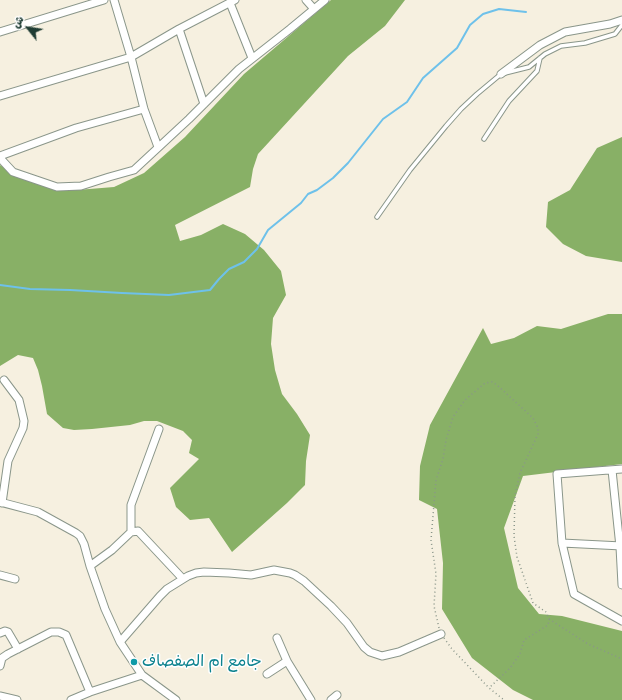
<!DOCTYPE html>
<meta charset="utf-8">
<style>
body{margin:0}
#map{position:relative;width:622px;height:700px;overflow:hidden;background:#f6f0e0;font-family:Caveat,"Playpen Sans Arabic",sans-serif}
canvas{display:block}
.north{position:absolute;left:8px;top:8px;width:40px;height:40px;-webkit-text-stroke:3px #fff;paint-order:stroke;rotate:300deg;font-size:11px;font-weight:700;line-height:16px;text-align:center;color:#1f3d34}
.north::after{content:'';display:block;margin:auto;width:14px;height:18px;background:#1f3d34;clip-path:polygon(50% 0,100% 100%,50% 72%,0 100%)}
</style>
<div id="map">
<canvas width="622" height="700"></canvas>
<div class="north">ش</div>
</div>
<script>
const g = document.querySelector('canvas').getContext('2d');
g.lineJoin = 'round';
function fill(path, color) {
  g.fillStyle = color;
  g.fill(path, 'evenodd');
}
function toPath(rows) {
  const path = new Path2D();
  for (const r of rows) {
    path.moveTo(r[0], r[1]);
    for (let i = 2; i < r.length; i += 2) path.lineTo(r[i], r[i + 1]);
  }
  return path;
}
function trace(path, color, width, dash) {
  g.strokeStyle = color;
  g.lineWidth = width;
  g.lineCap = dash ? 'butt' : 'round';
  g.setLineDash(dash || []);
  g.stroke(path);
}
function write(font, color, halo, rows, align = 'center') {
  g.font = font + ' Caveat,"Playpen Sans Arabic",sans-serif';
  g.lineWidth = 3;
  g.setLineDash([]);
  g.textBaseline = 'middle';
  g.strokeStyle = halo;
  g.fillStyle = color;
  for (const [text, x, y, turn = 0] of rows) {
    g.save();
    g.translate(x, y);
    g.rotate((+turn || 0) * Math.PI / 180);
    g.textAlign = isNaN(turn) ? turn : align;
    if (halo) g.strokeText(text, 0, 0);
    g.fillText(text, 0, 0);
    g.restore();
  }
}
const forest = toPath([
 [331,0,405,0,385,26,348,56,258,154,253,169,250,187,175,225,180,241,201,235,223,224,245,234,264,250,281,271,286,295,273,318,271,344,275,370,282,394,297,414,310,435,306,461,305,485,287,503,232,552,209,518,190,520,176,507,170,488,199,459,189,453,192,440,183,431,157,421,144,421,130,425,92,429,74,430,63,428,47,414,42,386,38,370,33,358,18,355,0,366,0,165,6,169,38,183,77,190,114,187,144,173,185,137,244,74],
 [622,137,622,262,586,256,563,244,546,227,548,202,570,190,597,148],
 [608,314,622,314,622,464,523,476,504,528,518,588,539,614,562,616,622,631,622,700,533,700,513,690,472,658,442,609,443,563,437,509,419,500,420,466,430,425,483,328,491,344,514,338,537,326,561,329]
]);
const stream = toPath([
 [0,285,30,289,70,290,122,293,169,295,210,290,219,279,229,269,244,262,257,249,268,230,301,203,308,194,317,190,333,178,348,163,383,119,407,102,423,78,457,48,470,25,483,14,499,9,526,12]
]);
const path = toPath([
 [549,619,588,644,622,659],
 [439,628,434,606,436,574,431,540,436,480,443,459,446,440,453,417,465,400,485,383,492,382,497,385,533,418,538,428,538,434,520,473,515,496,514,536,517,557,533,603,546,612,549,619,548,625,524,640,520,654,510,668,489,688],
 [444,638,452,649,489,688,504,700]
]);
const lane = toPath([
 [484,139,509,101,537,71,540,58],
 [377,217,410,170,446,126,461,109,477,94,501,74,529,67,545,54,561,46,585,43,615,34,622,25]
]);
const street = toPath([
 [114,0,131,57,144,109,158,147],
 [306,0,314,9],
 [230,3,252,58],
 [179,29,204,104],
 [0,32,104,0],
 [501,74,540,45,565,32,610,24,622,20],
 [0,96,131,57,179,29,235,0],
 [0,156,76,128,144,109],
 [0,158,13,172,57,187,81,186,109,177,134,170,189,119,239,69,290,29,325,0],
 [622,469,557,474,562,543,574,594,622,621],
 [612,470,620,547,622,585],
 [0,502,38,512,76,533,80,536,84,544,90,566,105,609,120,642,142,675,176,700],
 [2,503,8,461,23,428,24,421,19,400,4,380],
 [131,532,131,505,159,429],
 [562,543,622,546],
 [90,566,112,550,131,532,138,531,183,579],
 [0,575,15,579],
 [0,633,5,631,8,632,18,649],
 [277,638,287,661,311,700],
 [120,642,160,596,167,589,188,576,196,573,204,572,229,573,251,575,274,570,290,573,295,575,304,581,331,606,347,623,364,647,370,652,382,656,399,652,441,634],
 [0,666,2,658,8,654,51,632,59,632,66,635,90,692],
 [267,674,287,661],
 [0,696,17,700],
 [71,700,90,692,142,675],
 [331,700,337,695]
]);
const markers = [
 [134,662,4,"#0f9aa8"]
];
const cultureNames = [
 ["جامع ام الصفصاف",142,662]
];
fill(forest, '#88b066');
trace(stream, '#6ec1ea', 2);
trace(lane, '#8a968a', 5.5);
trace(street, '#8a968a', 9);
trace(path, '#8a968a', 1.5, [1, 3]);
trace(lane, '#fff', 3.5);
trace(street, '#fff', 7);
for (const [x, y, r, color] of markers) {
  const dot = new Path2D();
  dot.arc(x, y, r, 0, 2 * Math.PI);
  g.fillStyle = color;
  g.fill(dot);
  trace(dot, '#fff', 1.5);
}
write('16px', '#0d838f', '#fff', cultureNames, 'left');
</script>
